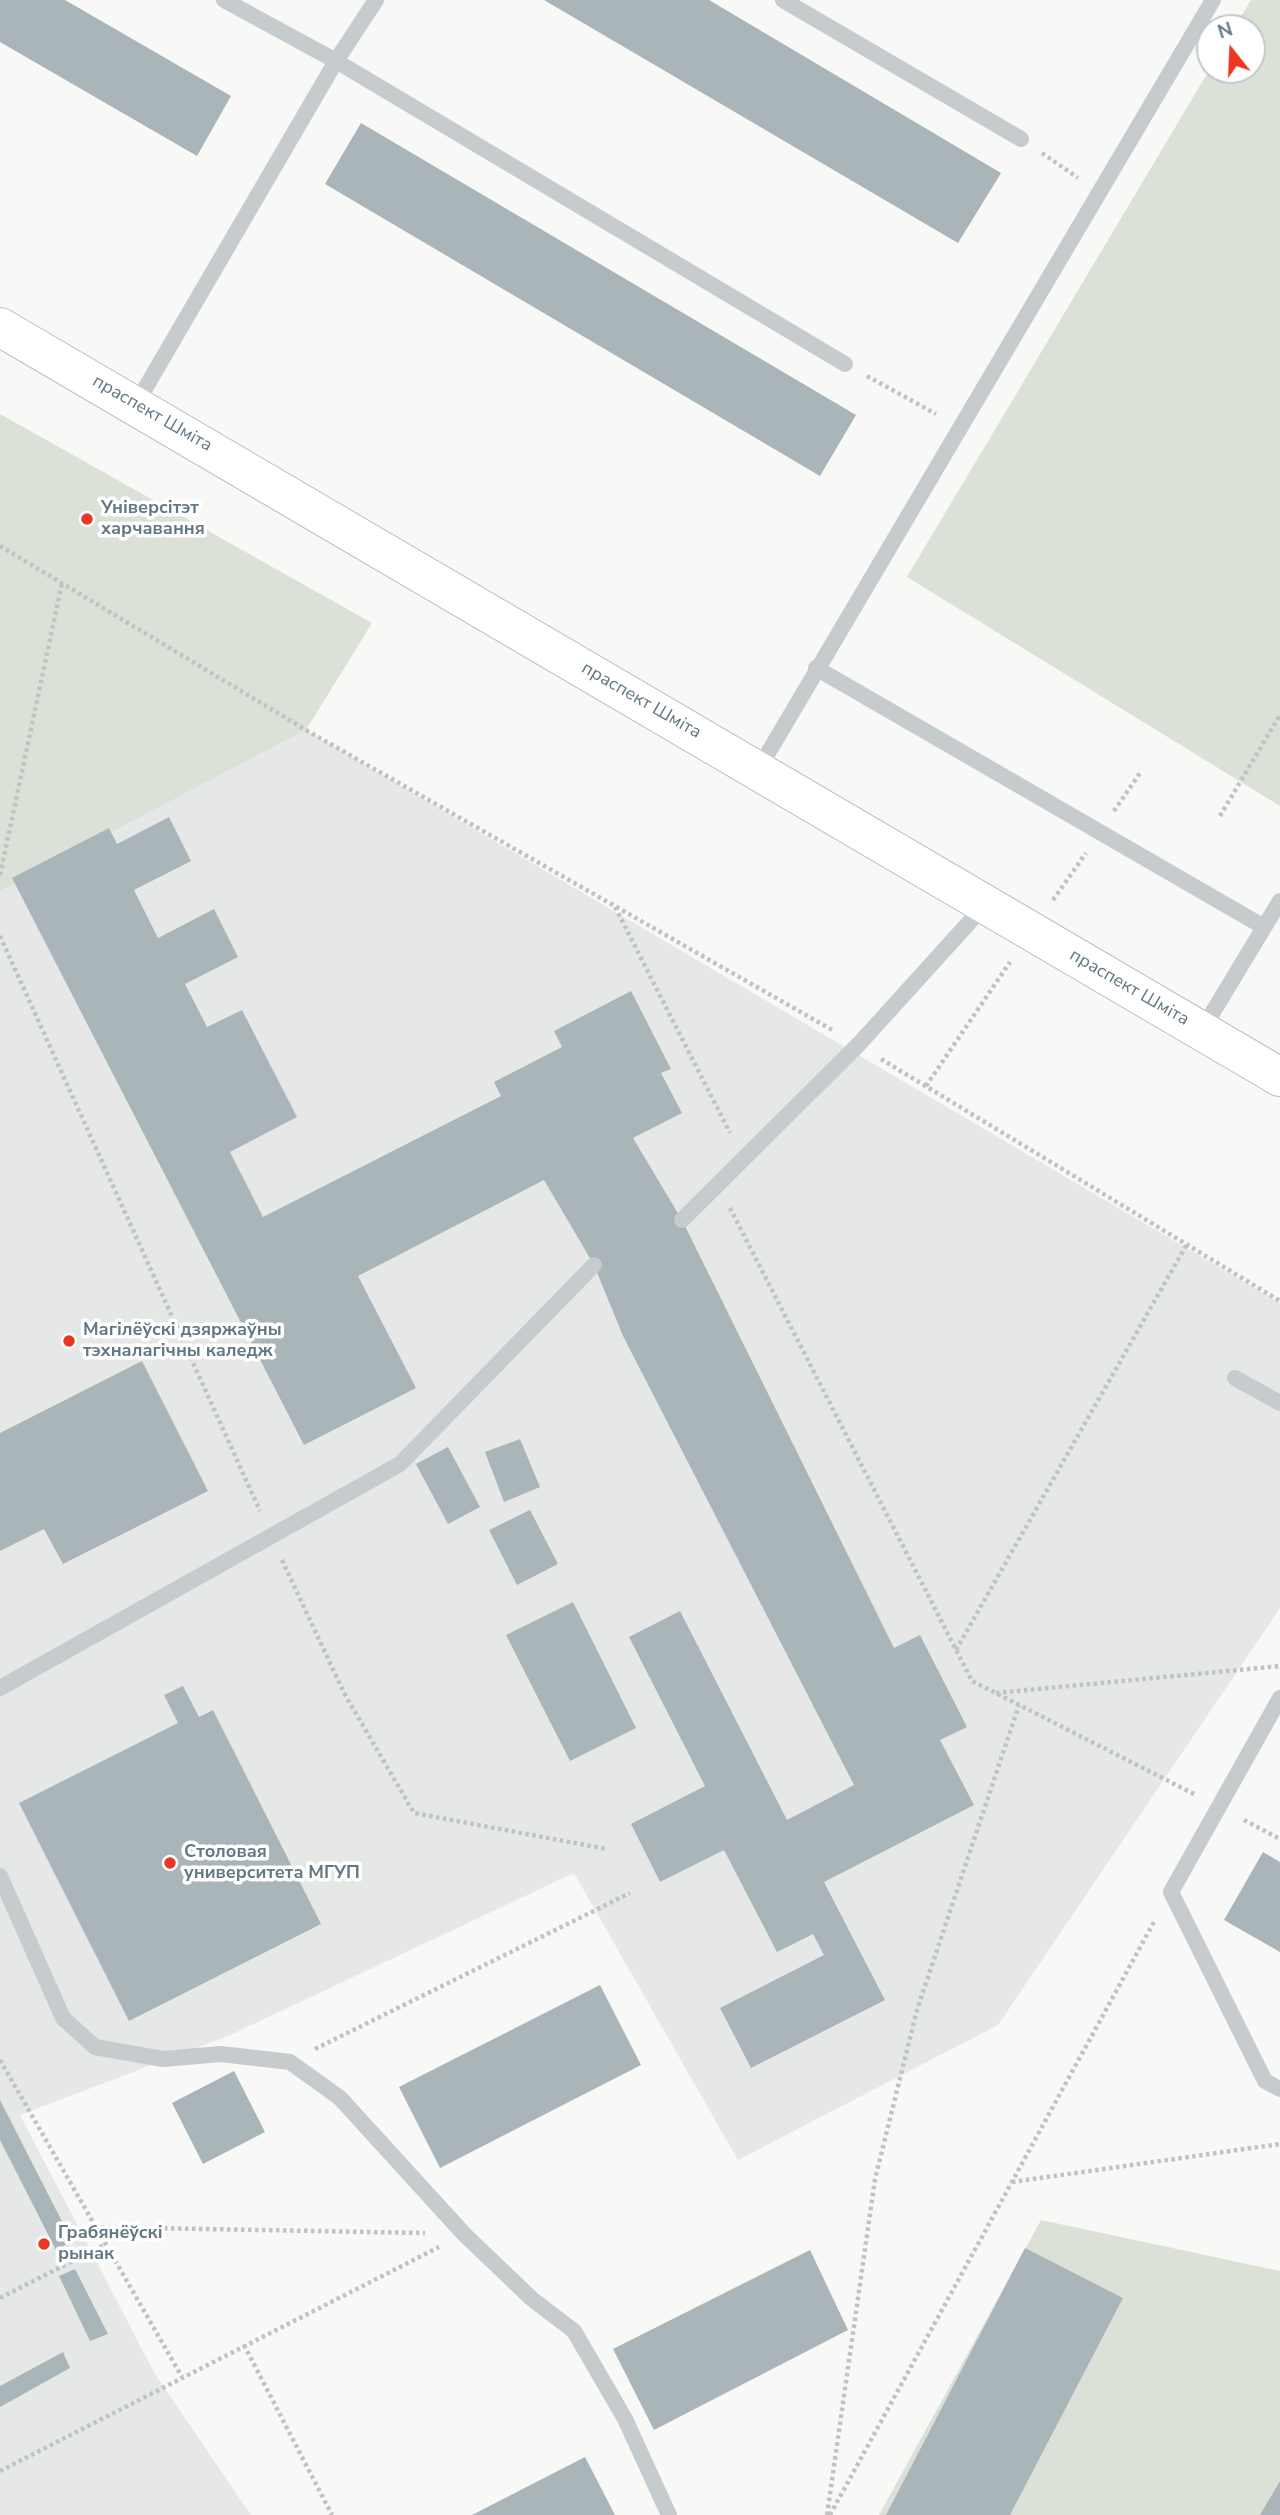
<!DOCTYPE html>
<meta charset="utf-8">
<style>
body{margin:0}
#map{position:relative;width:1280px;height:2515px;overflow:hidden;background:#f8f8f6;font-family:"Nunito Sans",sans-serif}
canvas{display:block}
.north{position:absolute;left:1196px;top:14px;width:70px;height:70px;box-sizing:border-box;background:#fff;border:2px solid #c0c9cd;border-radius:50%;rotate:342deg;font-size:19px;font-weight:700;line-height:28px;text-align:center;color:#627882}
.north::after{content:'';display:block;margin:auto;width:24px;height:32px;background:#ea3724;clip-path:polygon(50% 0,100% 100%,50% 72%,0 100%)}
</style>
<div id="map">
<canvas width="1280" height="2515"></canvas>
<div class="north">N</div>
</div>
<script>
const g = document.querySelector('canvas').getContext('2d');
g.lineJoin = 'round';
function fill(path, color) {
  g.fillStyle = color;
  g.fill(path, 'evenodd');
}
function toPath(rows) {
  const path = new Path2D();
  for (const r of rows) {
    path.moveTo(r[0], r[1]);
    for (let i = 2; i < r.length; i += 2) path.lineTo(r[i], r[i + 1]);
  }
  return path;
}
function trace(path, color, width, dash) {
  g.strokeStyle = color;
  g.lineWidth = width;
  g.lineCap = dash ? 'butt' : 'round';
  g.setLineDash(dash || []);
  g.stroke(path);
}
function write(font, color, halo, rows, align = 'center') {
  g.font = font + ' "Nunito Sans",sans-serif';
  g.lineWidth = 7;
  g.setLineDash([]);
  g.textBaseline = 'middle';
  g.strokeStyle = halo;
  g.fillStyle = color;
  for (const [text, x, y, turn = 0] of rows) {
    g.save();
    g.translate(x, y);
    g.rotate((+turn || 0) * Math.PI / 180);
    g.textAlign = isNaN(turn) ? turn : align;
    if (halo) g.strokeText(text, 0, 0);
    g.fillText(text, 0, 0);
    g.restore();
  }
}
const built = toPath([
 [306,730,1280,1303,1280,1608,998,2025,738,2160,574,1873,228,2036,20,2115,155,2374,251,2515,0,2515,0,891]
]);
const green = toPath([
 [1251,0,1280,0,1280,806,907,577,1210,69,1252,70,1252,28,1234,28],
 [0,414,372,623,306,730,0,891],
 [1041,2220,1280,2271,1280,2515,879,2515]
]);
const building = toPath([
 [0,0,65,0,231,96,197,156,0,42],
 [544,0,709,0,1001,173,958,243],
 [361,123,856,415,820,476,325,184],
 [169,817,191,861,134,890,158,938,214,909,238,957,185,984,207,1027,242,1010,297,1117,230,1152,263,1217,501,1096,494,1082,562,1047,554,1031,631,991,671,1069,661,1073,682,1113,633,1138,682,1220,894,1648,920,1635,967,1727,940,1740,974,1805,824,1882,885,2000,751,2068,720,2008,824,1955,813,1934,777,1952,724,1850,660,1882,631,1824,705,1786,629,1637,680,1611,787,1820,854,1785,623,1336,594,1265,544,1180,358,1276,416,1388,304,1445,12,878,109,828,117,844],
 [142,1361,208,1491,63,1564,44,1529,0,1551,0,1433],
 [520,1439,540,1487,504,1502,485,1452],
 [448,1447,480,1507,448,1524,416,1464],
 [530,1510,558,1564,517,1585,489,1530],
 [573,1602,636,1728,570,1761,506,1635],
 [183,1686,199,1717,213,1710,321,1924,129,2021,19,1803,178,1723,164,1695],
 [1263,1852,1280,1862,1280,1952,1224,1920],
 [600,1985,641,2065,440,2168,399,2087],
 [234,2071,265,2132,203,2164,172,2103],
 [0,2100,72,2241,56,2250,0,2140],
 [1025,2248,1123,2298,1010,2515,886,2515],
 [810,2250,848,2330,654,2430,613,2349],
 [75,2269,108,2334,90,2341,59,2276],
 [63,2352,70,2368,0,2407,0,2386],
 [585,2457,615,2515,472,2515],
 [1280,2481,1280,2515,1260,2515]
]);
const path = toPath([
 [1042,153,1078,178],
 [867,376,936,414],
 [0,546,306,730,834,1031],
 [1114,811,1140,773],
 [1220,816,1280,715],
 [0,875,62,583],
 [1053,900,1086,853],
 [615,907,730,1133],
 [0,936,260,1511],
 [881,1059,1280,1301],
 [926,1086,1010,962],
 [730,1208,972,1681,1196,1795],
 [282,1560,344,1693,414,1813,607,1849],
 [956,1650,1187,1244],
 [996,1693,1280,1666],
 [1244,1820,1280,1839],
 [315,2049,630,1893],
 [0,2060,182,2377],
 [1012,2182,1280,2144],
 [94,2227,425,2233],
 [0,2298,104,2245],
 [244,2345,332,2515],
 [0,2471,439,2247],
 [827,2515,875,2179,917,2010,1019,1705],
 [830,2515,1155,1920]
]);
const service = toPath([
 [224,0,336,61,845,364],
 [783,0,1021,139],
 [136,404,336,61,376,0],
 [816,668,1264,927],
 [758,770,1213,0],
 [1202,1030,1280,901],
 [682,1220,858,1045,985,905],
 [1235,1378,1280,1403],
 [0,1688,400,1464,594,1265],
 [1280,1698,1171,1892,1265,2081,1280,2089],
 [0,1876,63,2018,95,2047,163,2059,221,2054,290,2062,340,2098,464,2234,532,2299,574,2331,625,2419,669,2515]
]);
const primary = toPath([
 [0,327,1280,1077]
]);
const markers = [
 [87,519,7,"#ea3724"],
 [69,1341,7,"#ea3724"],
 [170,1863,7,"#ea3724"],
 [44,2244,7,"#ea3724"]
];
const streetNames = [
 ["праспект Шміта",152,414,30],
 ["праспект Шміта",641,701,30],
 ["праспект Шміта",1129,988,30]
];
const poiNames = [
 ["Універсітэт",101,509],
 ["харчавання",101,530],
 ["Магілёўскі дзяржаўны",83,1331],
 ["тэхналагічны каледж",83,1352],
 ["Столовая",184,1853],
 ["университета МГУП",184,1874],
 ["Грабянёўскі",58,2234],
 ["рынак",58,2255]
];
fill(built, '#e6e8e7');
fill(green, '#dbe1d6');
fill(building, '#aab5b9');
trace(primary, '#b9bec1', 40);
trace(path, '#bfc3c4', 4.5, [3.5, 3.5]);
trace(service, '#c6cbcd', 16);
trace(primary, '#fff', 38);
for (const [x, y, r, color] of markers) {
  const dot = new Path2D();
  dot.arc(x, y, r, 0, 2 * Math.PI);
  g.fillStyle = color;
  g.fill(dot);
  trace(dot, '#fff', 2.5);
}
write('18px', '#627882', '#fff', streetNames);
write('bold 18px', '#627882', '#fff', poiNames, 'left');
</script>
